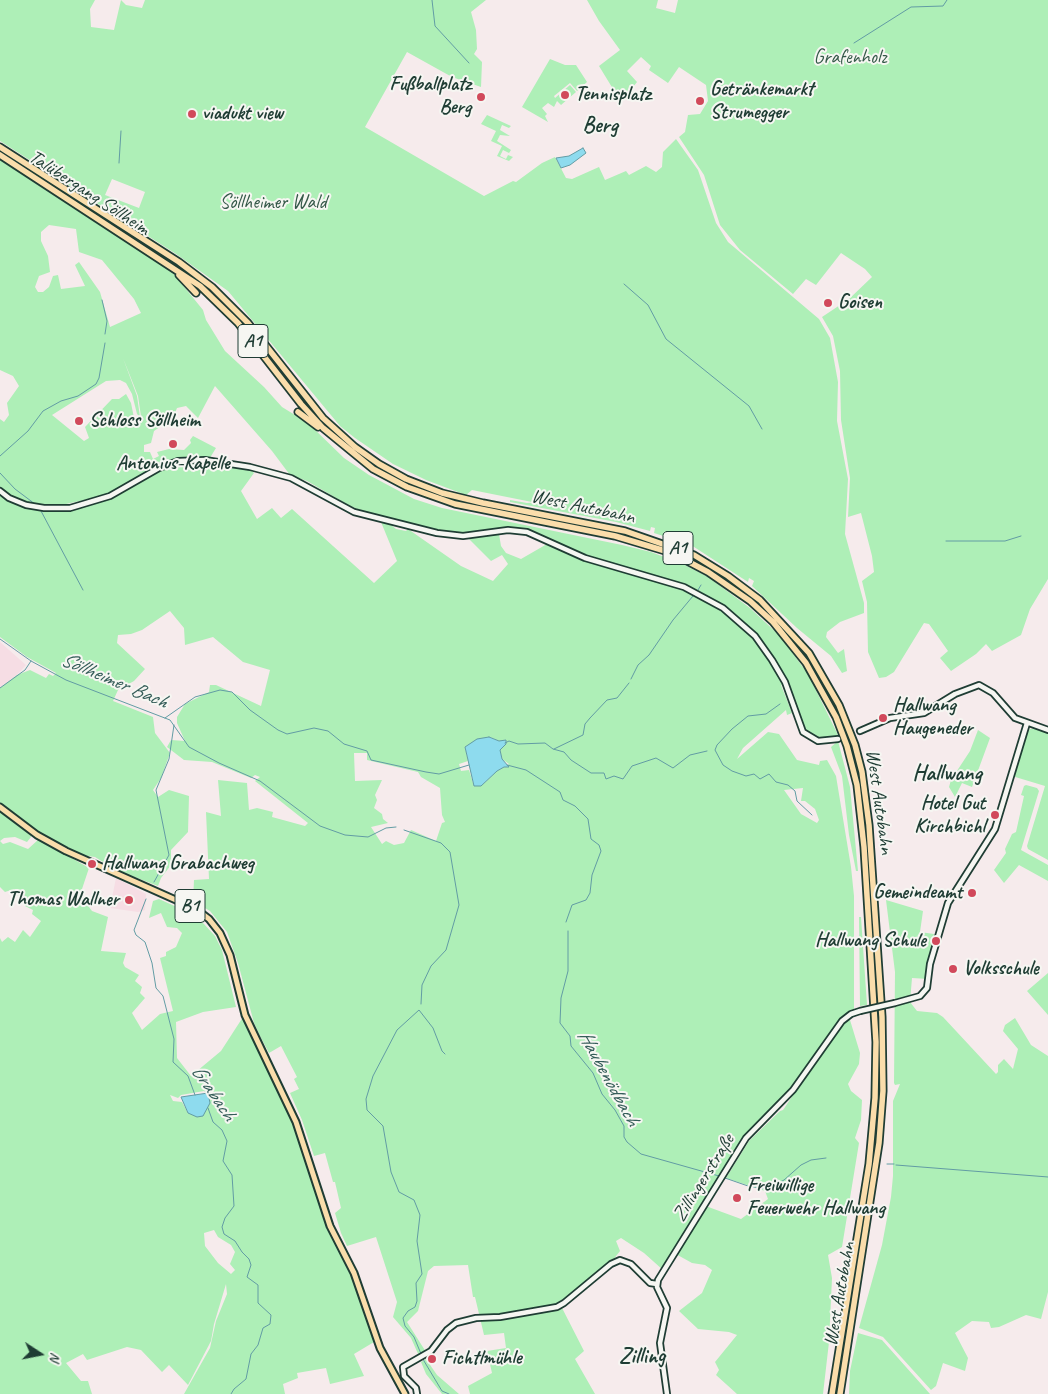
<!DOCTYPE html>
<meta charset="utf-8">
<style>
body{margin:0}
#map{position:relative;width:1048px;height:1394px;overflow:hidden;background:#f6ebec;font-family:Caveat,sans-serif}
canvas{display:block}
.north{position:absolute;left:15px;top:1329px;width:50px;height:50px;-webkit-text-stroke:4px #f6f6f2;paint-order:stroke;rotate:101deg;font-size:14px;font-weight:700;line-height:20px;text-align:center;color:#1f3d34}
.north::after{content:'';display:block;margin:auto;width:18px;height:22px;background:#1f3d34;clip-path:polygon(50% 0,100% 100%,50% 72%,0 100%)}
</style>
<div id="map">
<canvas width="1048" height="1394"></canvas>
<div class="north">N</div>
</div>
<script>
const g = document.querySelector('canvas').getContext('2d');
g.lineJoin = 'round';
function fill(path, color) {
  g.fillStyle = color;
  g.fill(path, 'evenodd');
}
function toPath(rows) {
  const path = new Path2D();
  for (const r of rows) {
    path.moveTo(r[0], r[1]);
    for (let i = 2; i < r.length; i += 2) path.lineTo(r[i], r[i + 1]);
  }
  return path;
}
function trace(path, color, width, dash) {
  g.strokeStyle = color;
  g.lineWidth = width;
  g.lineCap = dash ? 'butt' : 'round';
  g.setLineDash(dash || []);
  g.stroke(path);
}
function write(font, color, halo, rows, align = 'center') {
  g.font = font + ' Caveat,sans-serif';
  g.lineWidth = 4;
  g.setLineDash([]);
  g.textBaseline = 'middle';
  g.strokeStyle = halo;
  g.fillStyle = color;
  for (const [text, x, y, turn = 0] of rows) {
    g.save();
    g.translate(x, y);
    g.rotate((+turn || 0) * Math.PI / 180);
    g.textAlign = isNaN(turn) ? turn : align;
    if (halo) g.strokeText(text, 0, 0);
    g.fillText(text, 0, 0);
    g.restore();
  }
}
const built = toPath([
 [0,642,26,665,17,675,0,688],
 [116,878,146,894,145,910,138,912,110,908]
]);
const green = toPath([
 [0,0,95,0,90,9,91,27,114,30,121,0,126,5,142,8,145,0,486,0,471,12,476,30,477,49,474,54,482,62,481,87,452,77,407,52,365,127,484,196,513,181,516,182,542,163,555,157,566,178,572,179,599,167,605,180,626,171,629,175,646,166,656,172,662,167,663,152,676,139,698,170,716,223,728,242,819,319,830,338,838,382,837,421,848,479,845,534,864,603,864,613,840,622,827,632,826,637,838,653,844,649,847,671,842,673,831,656,797,628,752,586,754,581,749,578,748,582,691,545,654,533,655,528,651,527,650,531,616,522,510,502,510,500,527,503,558,501,532,502,472,490,466,495,426,480,393,464,355,438,340,426,228,291,176,254,0,141],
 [112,179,145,192,139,208,105,195],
 [587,0,658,0,656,8,675,13,678,0,1048,0,1048,579,1030,609,1021,635,992,651,986,644,976,654,951,671,940,658,948,651,929,624,924,623,894,672,886,677,879,678,868,652,867,602,862,581,874,572,872,556,861,513,848,517,850,478,841,420,840,371,833,336,822,317,849,299,872,277,865,269,841,253,816,285,806,279,793,294,740,250,720,225,704,175,679,137,685,132,688,115,700,114,708,101,706,85,679,67,668,83,649,70,651,66,641,57,627,71,637,82,621,102,599,66,620,50,599,21],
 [550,59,565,65,576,65,587,82,577,91,570,83,554,96,555,98,570,85,576,92,561,105,557,101,554,107,548,103,542,108,547,114,545,116,548,122,522,107],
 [487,115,511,126,509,128,502,125,500,130,510,136,500,135,497,141,511,150,509,153,503,150,500,156,506,159,508,155,513,157,509,161,497,156,502,146,491,141,496,131,481,124],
 [0,160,173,273,203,310,206,320,225,351,264,387,282,407,308,423,344,458,369,475,414,499,442,508,622,545,651,552,685,565,708,577,750,608,780,636,808,674,839,737,825,740,809,735,805,730,789,687,781,685,792,713,787,715,786,710,743,748,737,759,768,732,779,734,797,760,819,765,820,761,827,760,836,776,851,867,854,896,854,1009,850,1012,850,1020,860,1053,859,1064,848,1084,851,1091,862,1100,861,1120,855,1138,859,1143,842,1247,828,1255,832,1278,829,1342,823,1394,737,1394,716,1375,719,1370,715,1362,737,1335,729,1332,698,1329,679,1311,702,1293,712,1270,705,1265,692,1263,674,1253,663,1270,644,1253,621,1238,616,1241,620,1251,613,1260,560,1304,584,1351,575,1359,595,1394,470,1394,468,1386,492,1373,487,1351,506,1348,504,1333,484,1335,475,1297,473,1297,468,1265,434,1266,428,1271,418,1311,407,1322,426,1352,419,1356,411,1338,393,1317,397,1302,376,1237,347,1246,341,1233,335,1213,341,1208,335,1182,333,1182,325,1153,314,1156,302,1120,290,1093,299,1089,294,1079,297,1077,281,1046,269,1053,261,1038,254,1023,238,963,227,932,210,911,193,901,194,880,209,879,206,812,221,816,218,780,247,783,249,810,257,808,273,812,272,817,305,826,308,823,255,781,260,777,255,775,251,778,212,762,184,760,167,747,171,740,185,741,177,723,177,717,185,704,209,692,210,685,216,685,261,706,270,670,243,662,213,637,185,645,184,628,170,611,142,630,131,634,118,635,117,643,145,669,134,681,118,690,113,701,153,717,155,733,170,753,161,778,153,790,158,797,169,790,189,796,188,832,171,850,171,865,161,878,158,886,116,870,95,857,80,855,47,839,0,804,0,688,17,675,30,670,46,678,49,674,53,676,56,673,27,657,0,637,0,494,26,508,45,511,67,510,104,501,130,488,127,484,103,496,66,504,40,504,38,506,9,496,0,489,0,419,4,422,9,415,7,403,19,386,13,376,0,370],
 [49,225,76,229,79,252,102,260,134,299,141,313,110,327,100,292,79,262,75,265,85,286,61,289,58,275,53,276,49,287,43,292,38,292,35,287,39,276,50,272,48,256,41,241,41,232],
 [123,358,138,396,142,423,134,418,131,403,126,394,119,399,112,399,85,427,89,438,84,441,52,415,106,381,120,380,126,383,132,394,137,414,140,417,137,396],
 [215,386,272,451,290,475,307,481,350,506,375,516,454,534,510,527,533,531,549,539,547,544,521,559,506,553,501,546,499,534,468,538,491,561,502,555,508,564,493,581,461,566,408,529,406,531,396,529,391,525,381,522,397,561,374,583,292,509,281,518,272,508,257,519,241,491,254,473,250,469,208,461,216,448,193,436,190,440,191,443,184,450,169,449,157,452,159,456,153,459,150,452,144,452,144,445,151,443,154,431,173,418,177,408,186,406,198,418],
 [489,737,506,744,499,750,502,759,509,764,497,771,481,786,474,786,469,770,461,771,459,764,468,761,465,747],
 [354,753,367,753,367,760,418,772,421,777,440,788,442,815,445,822,442,823,436,841,411,830,404,843,394,845,386,841,382,844,371,827,388,823,383,819,382,814,374,808,377,800,375,795,382,780,355,781],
 [803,788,801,801,805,801,815,809,819,820,817,823,801,814,784,790],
 [818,1058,783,1110,780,1111,749,1141,726,1178,765,1191,768,1199,741,1219,703,1205,740,1143,780,1102],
 [1035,728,1048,732,1048,860,1028,849,1027,846,1045,786,1012,776,1026,733,1030,729],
 [978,730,990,738,972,787,962,783,955,797,949,787,951,780,970,751],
 [838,741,850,787,858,871,856,871,849,835,842,776,831,747],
 [1026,785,1037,788,1039,791,1021,850,1048,865,1048,881,1019,865,1004,883,994,870,1006,853,1005,849,1012,834,1016,832,1024,796,1021,795,1024,786],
 [0,811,30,833,31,837,27,842,15,837,4,838,0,841,3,844,10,842,28,849,39,839,89,868,80,895,92,911,108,917,101,951,126,953,123,963,125,967,139,975,135,981,142,987,140,993,145,998,132,1013,142,1030,160,1014,173,1011,160,958,166,956,166,952,176,947,182,933,177,928,167,927,161,913,149,918,153,901,159,899,190,913,204,924,215,936,222,950,236,1007,203,1012,176,1022,177,1058,191,1076,221,1051,243,1017,290,1114,322,1214,347,1263,358,1291,374,1342,354,1354,364,1376,330,1384,326,1368,297,1373,298,1378,283,1384,285,1394,184,1394,210,1348,216,1321,227,1294,226,1284,214,1324,211,1341,188,1385,169,1365,162,1372,141,1350,127,1347,87,1360,83,1354,66,1363,81,1381,88,1381,92,1394,0,1394,0,938,2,942,8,937,15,942,23,930,30,937,41,921,32,914,33,910,25,906,25,902,19,896,12,893,11,890,5,892,0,887],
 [204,1091,208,1094,188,1113,182,1102,173,1101,170,1095,178,1098,181,1095],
 [214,1230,218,1237,231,1245,235,1252,230,1264,235,1270,231,1274,218,1263,205,1246,204,1233],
 [886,900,923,911,920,932,934,934,928,979,912,978,910,1002,917,1011,937,1013,943,1017,996,1074,998,1072,998,1065,1004,1059,1013,1069,1018,1049,1003,1031,1005,1025,1015,1018,1031,1045,1048,1056,1048,1292,1041,1319,1026,1315,999,1327,991,1328,989,1322,972,1321,955,1333,968,1358,965,1371,943,1363,936,1386,931,1390,883,1337,859,1328,882,1245,891,1197,893,1176,893,1101,900,1084,895,1085,894,1083,895,972],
 [859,917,861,917,867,1005,860,1006],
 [1048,973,1048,1015,1027,991],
 [858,1333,882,1340,930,1394,849,1394,850,1371],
 [426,1359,437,1375,459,1394,442,1394,426,1374,421,1362]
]);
const water = toPath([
 [583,148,586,153,570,165,561,168,556,158,569,156,583,148],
 [489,737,499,741,506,740,506,744,500,750,502,759,509,767,504,767,497,771,481,786,474,786,465,747,477,739,489,737],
 [208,1093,210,1103,203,1116,197,1117,188,1113,181,1097,208,1093]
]);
const stream = toPath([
 [432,0,435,26,469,63],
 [854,43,911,7,943,6,947,0],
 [119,163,121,131],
 [624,284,648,305,666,339,749,406,762,429],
 [102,300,107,321,105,334],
 [0,456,28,431,43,411,61,401,78,396,96,384,99,378,105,343],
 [0,473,15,489,35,504],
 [41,511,83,590],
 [946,541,1005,541,1021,536],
 [698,590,701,585],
 [0,639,31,661,66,680,170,720,189,747,219,763,260,781,320,826,345,835,368,837,386,828,396,827],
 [631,679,638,665,649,655,673,620,693,596],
 [0,688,25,670,31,661],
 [780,704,766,714,748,716,732,729,717,745,715,750,723,765,732,771,746,776,754,774,760,779,769,774,776,782,788,785,795,791,797,801,812,815],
 [165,718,195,697,220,690,232,692,250,710,278,730,287,734,314,728,328,731,344,744,367,751,371,760,426,772,439,774,469,765],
 [505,743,509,741,518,744,545,743,553,749,564,752,571,760,591,773,604,773,606,779,614,776,623,779,632,766,656,758,673,768,690,755,707,751],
 [554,749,583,735,585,724,590,718,607,700,617,698,629,683],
 [507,765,526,770,560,792,563,800,575,806,588,819,591,839,599,845,601,851,592,875,590,893,586,900,572,905,566,922],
 [404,830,441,843,450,852,459,905,446,950,431,966,422,985,421,1004],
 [154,882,169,855,156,790,169,759,174,725],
 [146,899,134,930,136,935,145,942,152,963,156,988,163,996,174,1039,173,1062,188,1076,195,1095],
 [568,931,568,971,561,998,560,1023,570,1036,571,1046,593,1073,602,1094,615,1110,624,1126,624,1137,627,1142,641,1154,719,1176],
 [445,1054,442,1051,433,1028,419,1010,397,1030,373,1076,366,1099,367,1110,383,1126,391,1172,399,1192,414,1200,420,1215,417,1241,422,1274,416,1283,417,1301,415,1307,408,1311,403,1318,405,1326,414,1337,424,1361,442,1391,449,1394],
 [208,1108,213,1122,222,1130,227,1141,223,1161,232,1175,234,1206,225,1218,222,1227,224,1234,235,1241,242,1252,249,1259,251,1265,247,1277,258,1285,258,1303,271,1315,270,1324,263,1328,258,1345,251,1354,246,1379,234,1389,231,1394],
 [887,1164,894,1164],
 [896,1165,1048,1177],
 [725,1178,748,1186,767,1189,784,1180,801,1165,811,1160,826,1158]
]);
const secondaryTunnel = toPath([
 [838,739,860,731]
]);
const secondary = toPath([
 [0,491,9,498,26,505,44,508,70,508,110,496,159,468,178,461,205,460,250,467,291,478,354,512,437,533,463,536,508,530,527,532,585,558,684,587,723,608,755,636,772,660,785,682,803,732,818,741,838,739],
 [860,731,890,718,924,713,955,694,979,685,993,693,1015,718,1048,730],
 [895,1003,920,996,927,988,930,964,948,903,995,829,1027,723],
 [417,1394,416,1388,404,1376,403,1367,431,1351,447,1330,456,1323,476,1318,500,1317,557,1307,564,1303,611,1264,620,1260,631,1264,650,1283,657,1284],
 [667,1394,660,1343,667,1308,657,1287,658,1280,746,1138,793,1090,842,1021,851,1014,860,1011]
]);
const primary = toPath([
 [0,807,37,835,66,851,196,909,209,919,220,933,230,955,245,1015,296,1122,330,1226,354,1273,380,1348,405,1394]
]);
const highway = toPath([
 [0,147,179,262,212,287,248,323,323,418,355,447,379,464,406,479,442,493,483,503,625,531,694,555,728,576,760,600,809,653,839,705,855,745,862,772,869,825,882,1017,883,1091,879,1143,840,1394],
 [0,155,200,286,238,323,301,404,323,428,373,469,407,487,455,504,615,536,672,553,708,572,750,601,773,622,806,663,836,717,847,746,857,785,864,847,876,1042,875,1098,869,1164,832,1394],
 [179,275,196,293],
 [298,412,318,427]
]);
const secondaryBridge = toPath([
 [860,1011,895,1003]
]);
const markers = [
 [565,95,5,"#d1495b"],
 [481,97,5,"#d1495b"],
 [700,101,5,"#d1495b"],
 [192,114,5,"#d1495b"],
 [828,303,5,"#d1495b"],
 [79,421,5,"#d1495b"],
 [173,444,5,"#d1495b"],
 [883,718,5,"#d1495b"],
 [995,815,5,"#d1495b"],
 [92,864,5,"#d1495b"],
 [972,893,5,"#d1495b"],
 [129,900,5,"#d1495b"],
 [936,941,5,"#d1495b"],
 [953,969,5,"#d1495b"],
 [737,1198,5,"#d1495b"],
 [432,1359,5,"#d1495b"]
];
const shields = [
 [253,341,30],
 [678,548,30],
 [190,906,30]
];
const shieldNames = [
 ["A1",253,341],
 ["A1",678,548],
 ["B1",190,906]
];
const parkNames = [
 ["Grafenholz",850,58],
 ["Söllheimer Wald",273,203]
];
const poiNames = [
 ["Fußballplatz",471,85,"right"],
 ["Berg",471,108,"right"],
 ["Getränkemarkt",710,90],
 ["Strumegger",710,113],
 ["Tennisplatz",575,95],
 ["viadukt view",202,114],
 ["Goisen",838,303],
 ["Schloss Söllheim",89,421],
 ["Antonius-Kapelle",173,464,"center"],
 ["Hallwang",893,706],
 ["Haugeneder",893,729],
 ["Hotel Gut",985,804,"right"],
 ["Kirchbichl",985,827,"right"],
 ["Hallwang Grabachweg",102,864],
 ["Gemeindeamt",962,893,"right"],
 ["Thomas Wallner",119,900,"right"],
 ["Hallwang Schule",926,941,"right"],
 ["Volksschule",963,969],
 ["Freiwillige",747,1186],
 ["Feuerwehr Hallwang",747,1209],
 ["Fichtlmühle",442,1359]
];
const streetNames = [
 ["Talübergang Söllheim",89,193,33],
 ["West Autobahn",583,507,12],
 ["West Autobahn",879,802,82],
 ["Zillingerstraße",704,1178,-58],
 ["West Autobahn",840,1294,-80]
];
const waterNames = [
 ["Söllheimer Bach",114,681,23],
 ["Haubenödbach",608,1078,61],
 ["Grabach",213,1093,56]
];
const quarterNames = [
 ["Berg",600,126],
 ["Hallwang",947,774],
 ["Zilling",642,1357]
];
fill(built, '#f6dde4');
fill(green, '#aeefb7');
fill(water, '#8edbee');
trace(water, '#629ca4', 1);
trace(stream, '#629ca4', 1);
trace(secondaryTunnel, '#cbc8c7', 4.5, [4.5, 2]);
trace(secondary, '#1f3d34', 8);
trace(primary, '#1f3d34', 9);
trace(highway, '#1f3d34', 9);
trace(secondary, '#f6f6f2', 4.5);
trace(primary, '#faddab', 5);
trace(highway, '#faddab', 5.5);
trace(secondaryBridge, '#1f3d34', 8, []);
trace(secondaryBridge, '#f6f6f2', 4.5);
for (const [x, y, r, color] of markers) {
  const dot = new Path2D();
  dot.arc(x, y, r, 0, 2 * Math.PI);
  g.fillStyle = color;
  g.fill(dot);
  trace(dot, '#f6f6f2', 2);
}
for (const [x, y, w] of shields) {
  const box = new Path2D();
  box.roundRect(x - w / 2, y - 16.5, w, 33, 4);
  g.fillStyle = '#f6f6f2';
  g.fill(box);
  trace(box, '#1f3d34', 1);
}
write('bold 19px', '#1f3d34', null, shieldNames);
write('20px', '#345848', '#f6f6f2', parkNames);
write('bold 20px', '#1f3d34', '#f6f6f2', poiNames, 'left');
write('20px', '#1f3d34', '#f6f6f2', streetNames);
write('italic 21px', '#355d59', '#f6f6f2', waterNames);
write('bold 22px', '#1f3d34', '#f6f6f2', quarterNames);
</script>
